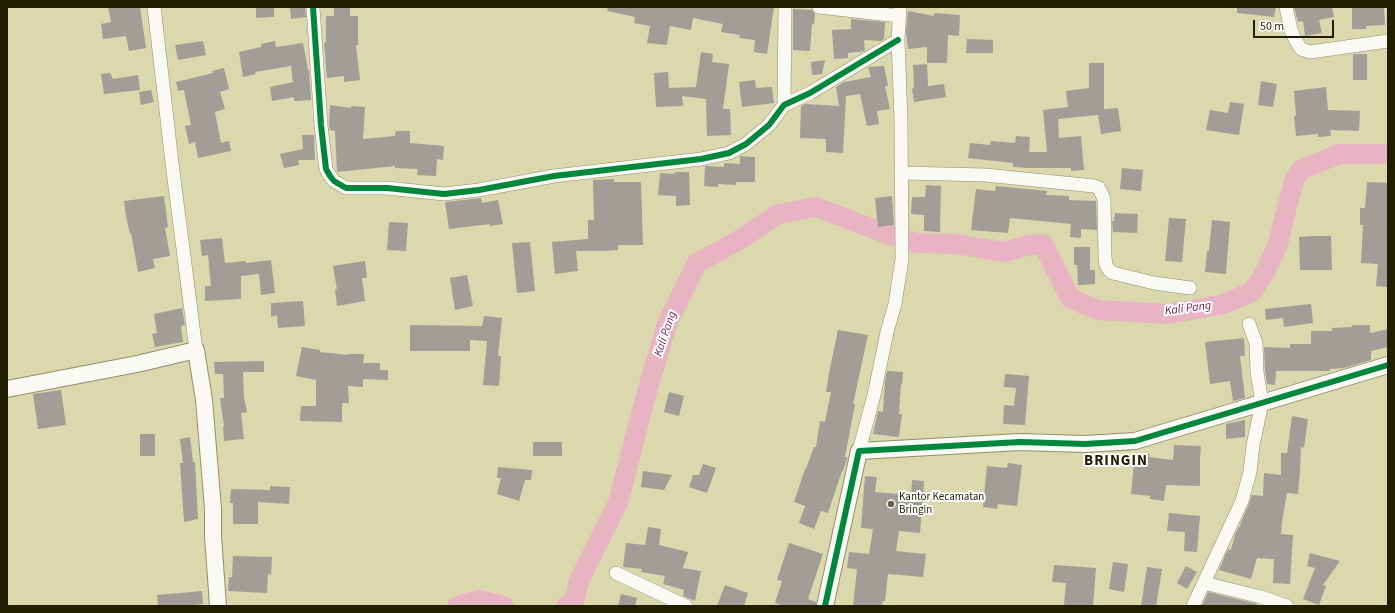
<!DOCTYPE html>
<style>
body{margin:0}
#map{position:relative;width:1395px;height:613px;overflow:hidden;background:#dbd8ad;font-family:"Source Sans 3",sans-serif}
canvas{display:block}
.frame{position:absolute;inset:0;border:8px solid #201e00;pointer-events:none}
.scale{position:absolute;left:1253px;top:20px;width:81px;height:18px;box-sizing:border-box;border:2px solid #201e00;border-top:0;padding-left:5px;font-size:12px;line-height:14px;white-space:nowrap;color:#201e00;-webkit-text-stroke:3px #fff;paint-order:stroke}
</style>
<div id="map">
<canvas width="1395" height="613"></canvas>
<div class="frame"></div>
<div class="scale">50 m</div>
</div>
<script>
const g = document.querySelector('canvas').getContext('2d');
g.lineJoin = 'round';
function toPath(rows) {
  const path = new Path2D();
  for (const r of rows) {
    path.moveTo(r[0], r[1]);
    for (let i = 2; i < r.length; i += 2) path.lineTo(r[i], r[i + 1]);
  }
  return path;
}
function trace(path, color, width, dash) {
  g.strokeStyle = color;
  g.lineWidth = width;
  g.lineCap = dash ? 'butt' : 'round';
  g.setLineDash(dash || []);
  g.stroke(path);
}
function fill(path, color) {
  g.fillStyle = color;
  g.fill(path, 'evenodd');
}
function write(font, color, halo, rows, align = 'center') {
  g.font = font + ' "Source Sans 3",sans-serif';
  g.lineWidth = 4;
  g.setLineDash([]);
  g.textBaseline = 'middle';
  g.strokeStyle = halo;
  g.fillStyle = color;
  for (const [text, x, y, turn = 0] of rows) {
    g.save();
    g.translate(x, y);
    g.rotate((+turn || 0) * Math.PI / 180);
    g.textAlign = isNaN(turn) ? turn : align;
    if (halo) g.strokeText(text, 0, 0);
    g.fillText(text, 0, 0);
    g.restore();
  }
}
const river = toPath([
 [911,241,917,243,955,244,1004,252,1030,245,1043,244,1070,298,1097,310,1168,314,1202,308,1224,304,1252,292,1264,274,1278,244,1287,206,1295,179,1301,170,1339,154,1388,154],
 [457,606,479,600,504,606],
 [566,606,574,602,579,581,618,503,646,395,667,324,697,263,741,239,778,214,816,207,892,236]
]);
const building = toPath([
 [108,7,140,7,146,48,129,51,126,36,103,39,101,24,111,22],
 [256,7,274,7,274,17,256,18],
 [290,7,305,7,306,17,291,19],
 [334,7,350,7,350,16,358,16,358,45,356,45,360,80,344,82,344,76,327,78,324,43,326,42,326,16,334,16],
 [608,7,774,7,767,54,754,52,755,40,739,38,740,35,721,32,723,24,693,18,691,30,670,26,667,45,647,43,650,26,634,23,635,17,607,11],
 [1237,7,1276,7,1274,17,1237,13],
 [1294,7,1332,7,1334,17,1319,20,1322,33,1305,36,1303,21,1298,22],
 [1352,7,1384,7,1385,25,1366,26,1366,29,1352,29],
 [793,9,812,10,815,14,814,24,812,24,810,51,793,50],
 [908,11,934,16,934,13,960,15,959,36,948,35,947,63,927,63,927,47,908,49,906,32],
 [851,19,885,22,884,39,881,41,864,40,865,51,848,53,848,58,834,59,832,30,851,29],
 [967,39,993,40,993,53,966,53],
 [203,41,206,55,178,60,175,45],
 [275,41,276,47,303,43,308,70,309,70,311,100,294,101,294,97,272,101,270,87,293,82,291,66,255,72,256,74,243,77,239,52,261,47,261,44],
 [701,52,713,54,712,62,729,64,723,109,730,109,731,135,707,136,706,99,682,96,683,106,656,107,654,73,668,72,669,88,696,87],
 [1353,54,1367,54,1367,80,1353,80],
 [825,60,822,74,812,75,811,62],
 [1089,63,1104,63,1104,109,1118,108,1121,131,1101,134,1098,115,1058,119,1059,138,1081,136,1084,170,1071,171,1071,168,1029,168,1013,167,1013,163,968,158,970,143,990,145,991,141,1015,143,1016,136,1030,137,1029,152,1047,152,1043,110,1068,107,1066,91,1089,88],
 [927,64,928,86,944,84,946,97,914,102,912,89,914,88,913,65],
 [884,66,888,86,885,86,890,109,877,111,879,124,867,126,860,94,846,96,843,153,826,152,826,139,800,138,801,106,805,104,839,106,836,87,844,82,871,77,868,67],
 [224,68,229,89,220,92,225,109,215,112,221,143,229,141,231,151,198,158,195,142,189,144,185,126,191,125,184,90,178,91,176,82,213,73,212,71],
 [110,73,113,79,138,75,140,90,104,94,101,74],
 [755,80,756,88,772,87,774,103,742,107,739,82],
 [1261,81,1277,84,1273,107,1258,105],
 [1326,87,1328,110,1360,111,1359,131,1330,130,1331,136,1318,137,1318,134,1296,136,1294,116,1296,116,1294,91],
 [151,90,154,102,141,105,139,92],
 [1230,102,1244,104,1239,135,1206,130,1210,110,1228,113],
 [330,105,351,108,351,106,365,107,363,139,395,136,396,131,410,131,410,143,444,146,443,160,437,159,436,176,417,175,418,169,395,168,395,166,337,172,335,131,330,130,329,124],
 [302,135,314,135,315,160,298,160,299,165,284,168,280,154,303,149],
 [740,156,755,157,755,182,736,182,736,185,718,184,718,187,704,186,705,166,724,167,724,163,740,164],
 [1122,168,1143,170,1141,191,1120,189],
 [675,172,689,172,690,205,676,206,676,196,658,195,660,173,675,174],
 [614,179,614,182,641,182,643,245,618,245,618,250,604,251,576,251,578,271,555,274,552,242,588,239,588,220,594,220,593,180],
 [1367,182,1388,183,1388,287,1376,286,1378,264,1361,263,1363,225,1360,225,1360,208,1365,208],
 [926,185,941,186,940,232,924,231,924,215,911,214,912,197,925,197],
 [996,186,1047,191,1046,195,1069,196,1069,200,1096,201,1097,230,1081,229,1081,238,1070,237,1071,224,1010,218,1008,233,971,230,976,189,995,191],
 [164,196,168,227,165,228,170,256,153,259,155,268,138,272,131,233,130,234,126,216,124,201],
 [892,196,894,225,878,227,875,198],
 [481,198,482,203,498,200,503,224,490,226,490,224,449,229,445,202],
 [1115,213,1138,214,1137,233,1113,232,1112,221,1114,221],
 [1169,218,1186,219,1182,262,1165,261],
 [1212,220,1230,222,1226,274,1205,272,1207,251,1209,251],
 [389,222,408,223,406,251,387,250],
 [1313,236,1331,236,1332,270,1300,270,1299,237],
 [222,238,225,263,246,261,246,263,271,260,275,293,261,295,259,274,241,276,241,299,205,301,205,286,211,286,208,255,202,256,200,240],
 [530,242,535,291,517,293,512,243],
 [1074,247,1090,247,1090,270,1095,270,1095,284,1078,285,1077,265,1074,265],
 [365,261,367,278,362,278,365,301,337,306,335,289,337,289,333,266],
 [467,275,473,306,455,310,450,278],
 [303,301,305,326,278,328,277,315,271,317,271,303],
 [1311,304,1313,323,1284,327,1283,318,1266,320,1265,309],
 [182,308,185,325,181,326,183,342,155,347,152,334,157,333,154,314],
 [484,316,502,318,498,356,501,356,499,386,483,385,487,341,470,340,470,351,410,351,410,325,482,326],
 [1352,325,1370,325,1370,333,1388,329,1388,347,1371,351,1371,360,1344,368,1330,369,1330,371,1276,371,1275,385,1267,384,1265,371,1264,347,1290,348,1290,344,1311,344,1311,331,1332,331,1332,328,1352,327],
 [838,330,868,335,853,404,855,404,845,457,848,458,847,459,843,471,842,471,828,513,821,511,814,529,799,523,805,506,794,502,805,469,806,469,814,447,816,447,820,421,825,422,831,392,826,392,829,373],
 [1244,338,1245,356,1240,356,1245,398,1233,401,1230,381,1210,384,1205,342],
 [302,347,320,350,320,352,348,355,348,354,364,354,363,363,380,363,380,370,388,370,388,380,363,379,363,387,348,386,349,403,342,403,342,422,300,421,301,406,316,406,316,380,296,376],
 [264,361,264,372,243,372,244,397,247,412,241,413,244,439,224,441,223,426,224,426,220,398,224,398,223,374,215,374,214,362],
 [887,371,903,372,902,384,901,384,899,414,902,414,899,437,873,434,878,411,883,412,885,382],
 [1005,374,1029,376,1025,425,1003,424,1004,405,1014,406,1016,388,1004,387],
 [61,390,66,425,38,429,33,394],
 [669,392,684,396,679,416,664,412],
 [1292,416,1308,419,1304,448,1301,447,1300,471,1298,494,1287,493,1282,522,1281,534,1293,535,1290,584,1273,583,1274,559,1257,558,1251,579,1219,570,1228,549,1231,550,1235,534,1239,527,1240,527,1241,522,1249,504,1252,495,1263,496,1264,473,1281,475,1281,453,1287,453],
 [1245,420,1245,437,1226,439,1226,424],
 [140,434,155,434,155,456,140,456],
 [190,437,193,462,195,462,198,519,184,522,180,463,183,463,180,439],
 [533,442,562,442,562,456,533,456],
 [1174,445,1201,446,1200,458,1200,486,1166,485,1164,501,1150,499,1150,496,1131,494,1135,453,1150,454,1149,457,1173,460],
 [1008,463,1022,465,1017,506,998,504,997,509,983,507,987,466,1007,468],
 [703,464,716,468,707,493,689,487,693,475,699,475],
 [498,467,532,470,531,480,525,480,519,501,497,494,501,478,497,478],
 [643,471,672,475,664,490,641,487],
 [865,476,877,477,875,492,911,495,912,480,924,481,920,533,899,531,896,551,926,554,923,577,888,574,885,601,883,601,882,606,853,606,857,569,847,568,849,552,869,554,873,529,861,528],
 [270,486,290,487,289,504,258,502,258,524,233,524,233,503,230,503,231,489,270,490],
 [1169,513,1200,516,1197,552,1184,551,1185,532,1167,531],
 [648,527,661,529,659,545,688,552,683,568,701,571,695,601,683,596,684,590,663,584,665,576,641,572,642,569,623,567,626,543,645,545],
 [789,543,823,554,808,599,816,602,816,606,784,606,775,603,782,581,777,580],
 [1310,553,1340,561,1323,585,1326,586,1319,605,1303,599,1315,568,1307,566],
 [233,556,272,557,271,575,268,574,267,593,228,591,229,577,232,577],
 [1113,562,1128,564,1124,592,1109,589],
 [1054,565,1096,568,1093,606,1064,605,1066,583,1052,582],
 [1186,566,1197,572,1187,589,1177,583],
 [1147,567,1162,569,1156,606,1141,606],
 [725,585,748,593,744,606,717,606],
 [202,591,203,604,185,606,158,606,157,595],
 [1208,592,1257,604,1257,606,1202,606],
 [621,594,637,598,635,606,618,606]
]);
const minor = toPath([
 [154,7,173,171,196,350],
 [313,7,321,125,326,169,330,176,334,181,346,188,387,188,444,194,479,190,554,176,701,159,729,153,746,144,769,125,784,105,810,93,898,40],
 [819,7,899,16],
 [1286,7,1291,30,1295,39,1301,49,1310,52,1388,41],
 [784,105,785,7],
 [902,173,985,175,1094,186,1099,188,1104,199,1105,257,1106,265,1109,270,1113,273,1154,283,1190,288],
 [859,451,874,395,887,332,895,304,902,259,901,119,898,40,900,7],
 [616,573,686,606],
 [1204,583,1261,597,1287,606],
 [1193,606,1242,501,1250,472,1253,445,1262,403,1257,372,1256,343,1249,324]
]);
const tertiary = toPath([
 [7,389,137,364,196,350,204,400,213,509,213,536,218,606],
 [825,606,859,451,1020,442,1085,444,1135,441,1388,365]
]);
const cycleway = toPath([
 [313,7,321,125,326,169,330,176,334,181,346,188,387,188,444,194,479,190,554,176,701,159,729,153,746,144,769,125,784,105,810,93,898,40],
 [825,606,859,451,1020,442,1085,444,1135,441,1388,365]
]);
const markers = [
 [891,504,4,"#615f3d"]
];
const poiNames = [
 ["Kantor Kecamatan",899,498],
 ["Bringin",899,511]
];
const waterNames = [
 ["Kali Pang",1188,309,-7],
 ["Kali Pang",666,334,-71]
];
const districtNames = [
 ["BRINGIN",1116,462]
];
trace(river, '#e8b4c3', 20);
fill(building, '#a09e97');
trace(minor, '#918f6c', 14);
trace(tertiary, '#918f6c', 18);
trace(minor, '#faf9f3', 13);
trace(tertiary, '#faf9f3', 16);
trace(cycleway, '#00873e', 6);
for (const [x, y, r, color] of markers) {
  const dot = new Path2D();
  dot.arc(x, y, r, 0, 2 * Math.PI);
  g.fillStyle = color;
  g.fill(dot);
  trace(dot, '#fff', 1.5);
}
write('11px', '#201e00', '#fff', poiNames, 'left');
write('italic 12px', '#732156', '#fff', waterNames);
g.letterSpacing = '1px';
write('bold 15px', '#201e00', '#fff', districtNames);
g.letterSpacing = '0px';
</script>
